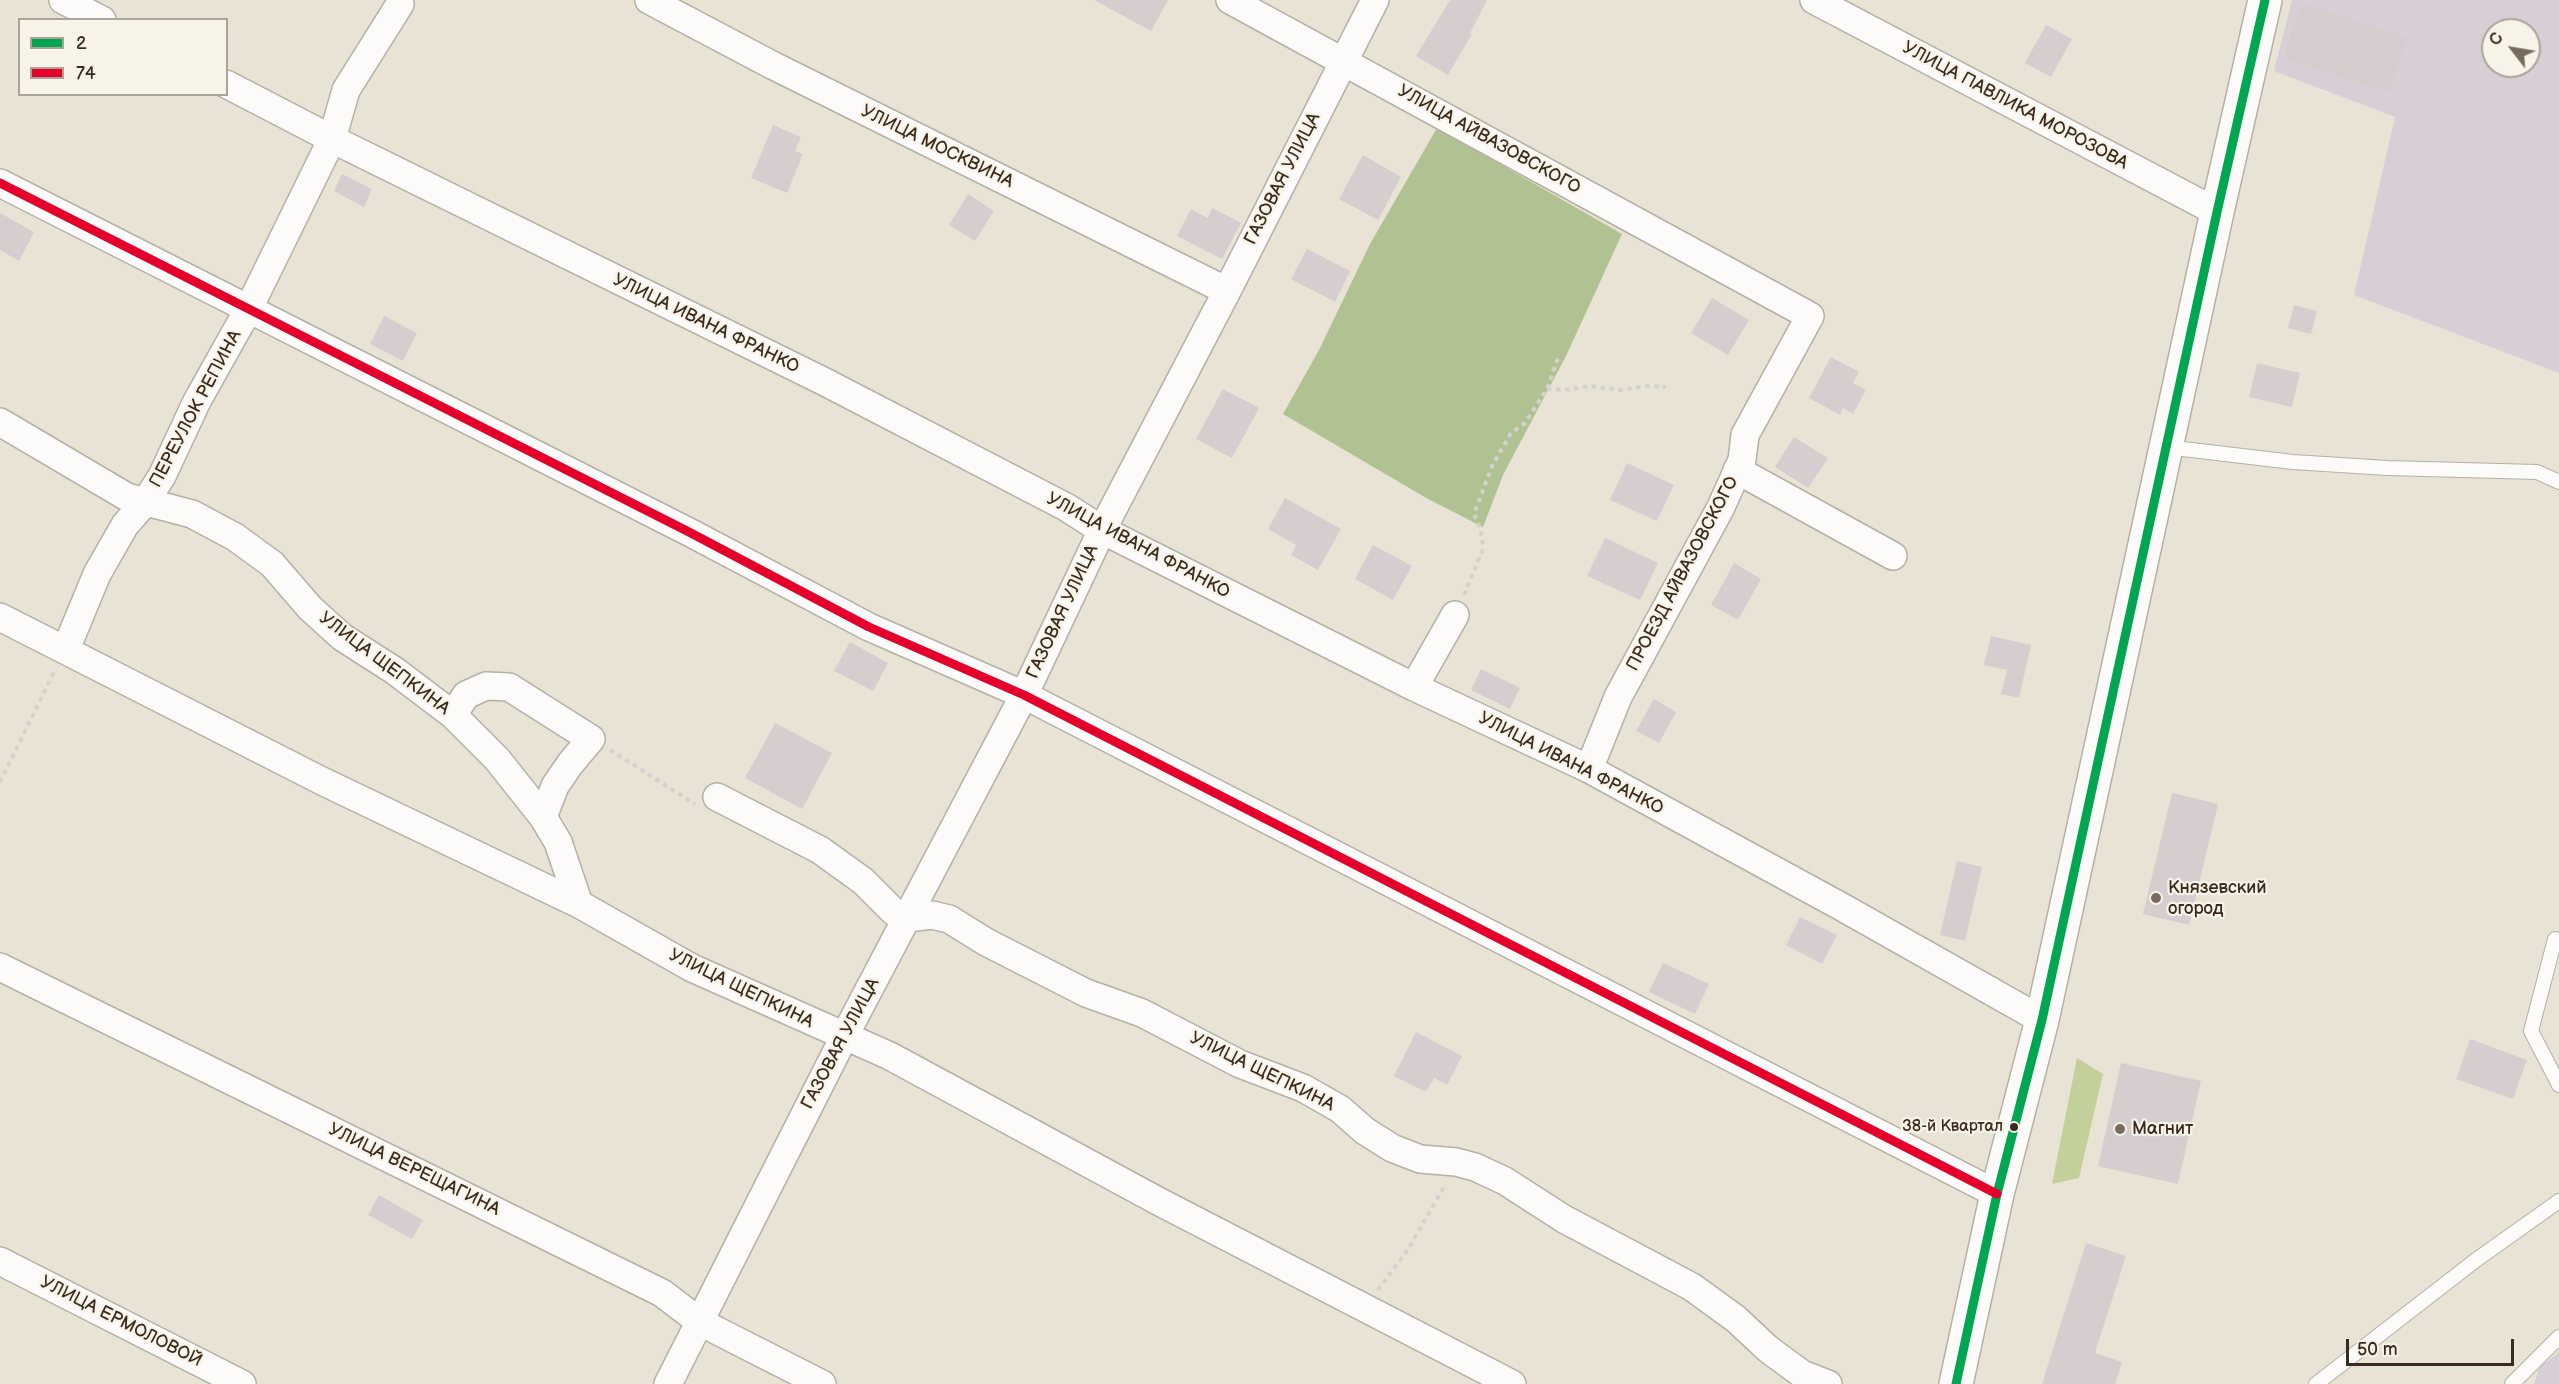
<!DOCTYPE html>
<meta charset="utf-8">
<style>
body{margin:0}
#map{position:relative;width:2559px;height:1384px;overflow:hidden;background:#e8e3d5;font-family:"Balsamiq Sans",sans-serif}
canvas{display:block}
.legend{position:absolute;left:18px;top:18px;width:210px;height:78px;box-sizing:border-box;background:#f7f3e8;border:2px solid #aca397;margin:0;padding:8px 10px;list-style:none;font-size:18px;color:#3b2a1e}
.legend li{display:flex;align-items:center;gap:12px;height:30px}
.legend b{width:30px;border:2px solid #aca397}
.north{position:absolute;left:2481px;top:18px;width:60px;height:60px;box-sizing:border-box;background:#f7f3e8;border:2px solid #aca397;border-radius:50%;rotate:301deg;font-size:16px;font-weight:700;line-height:24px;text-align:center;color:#3b2a1e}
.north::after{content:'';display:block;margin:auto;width:21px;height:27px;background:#786b5e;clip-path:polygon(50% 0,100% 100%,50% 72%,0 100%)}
.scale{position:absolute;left:2346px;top:1339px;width:168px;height:27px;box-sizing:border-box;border:3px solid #3b2a1e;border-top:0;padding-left:8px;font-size:18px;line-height:21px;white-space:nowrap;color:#3b2a1e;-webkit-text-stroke:4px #f7f3e8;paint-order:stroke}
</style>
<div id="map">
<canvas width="2559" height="1384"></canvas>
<ul class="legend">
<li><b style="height:8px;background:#00a651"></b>2</li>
<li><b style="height:8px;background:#e4002b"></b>74</li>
</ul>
<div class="north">С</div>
<div class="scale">50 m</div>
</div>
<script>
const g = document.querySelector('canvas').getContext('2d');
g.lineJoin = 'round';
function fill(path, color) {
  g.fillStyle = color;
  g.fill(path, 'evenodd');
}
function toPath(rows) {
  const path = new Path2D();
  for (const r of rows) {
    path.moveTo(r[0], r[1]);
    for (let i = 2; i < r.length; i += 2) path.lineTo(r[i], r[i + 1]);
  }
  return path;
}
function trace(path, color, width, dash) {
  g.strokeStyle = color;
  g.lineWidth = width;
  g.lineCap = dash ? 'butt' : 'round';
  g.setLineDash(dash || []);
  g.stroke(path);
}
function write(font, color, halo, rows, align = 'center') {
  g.font = font + ' "Balsamiq Sans",sans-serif';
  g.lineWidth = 4.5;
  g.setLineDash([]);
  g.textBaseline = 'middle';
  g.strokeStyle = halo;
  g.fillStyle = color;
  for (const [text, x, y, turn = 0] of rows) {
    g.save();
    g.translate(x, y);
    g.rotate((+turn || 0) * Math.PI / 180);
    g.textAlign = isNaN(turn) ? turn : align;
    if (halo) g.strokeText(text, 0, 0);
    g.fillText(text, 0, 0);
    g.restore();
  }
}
const industrial = toPath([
 [2292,0,2559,0,2559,373,2354,295,2395,117,2274,71],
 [2493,30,2529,30,2529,66,2493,66],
 [2559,1353,2559,1384,2534,1384,2539,1367]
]);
const green = toPath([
 [2077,1058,2103,1074,2079,1178,2052,1184]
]);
const forest = toPath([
 [1437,128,1622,234,1566,356,1503,475,1483,527,1428,499,1283,414,1319,350,1370,244]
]);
const building = toPath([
 [1094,0,1168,0,1151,31],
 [1450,0,1487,0,1470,33,1472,34,1448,75,1416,56],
 [2301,3,2408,38,2390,93,2284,58],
 [2046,25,2072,39,2051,77,2025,63],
 [773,125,801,137,795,151,803,154,787,193,751,178],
 [1363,155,1401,177,1378,220,1339,199],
 [342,174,372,189,364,207,334,191],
 [968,194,994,211,975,241,949,225],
 [1212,208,1241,223,1222,259,1177,236,1191,209,1208,218],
 [0,213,34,232,19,261,0,250],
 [1307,249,1350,271,1335,302,1291,279],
 [1712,298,1749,320,1728,355,1691,333],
 [2294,305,2317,311,2311,334,2288,328],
 [384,316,417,333,403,361,370,344],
 [1831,357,1859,372,1853,383,1866,390,1853,414,1843,408,1840,415,1809,398],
 [2257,363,2300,373,2292,407,2249,397],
 [1223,389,1259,408,1232,458,1196,439],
 [1794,437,1828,458,1808,488,1775,467],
 [1627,463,1674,485,1657,521,1610,500],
 [1285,498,1341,529,1318,570,1291,555,1296,545,1268,529],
 [1605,538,1658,563,1640,600,1587,576],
 [1373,545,1412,566,1393,600,1355,579],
 [1734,563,1761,579,1738,620,1711,605],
 [1991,636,2031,645,2019,698,2001,694,2007,670,1984,665],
 [850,642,888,663,873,691,834,671],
 [1481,669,1520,688,1510,709,1471,690],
 [1654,699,1676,712,1659,743,1636,731],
 [775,723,832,753,802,809,745,778],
 [2172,793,2218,804,2189,925,2143,914],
 [1957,861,1982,867,1965,941,1940,935],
 [1800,917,1837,935,1822,964,1786,945],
 [1663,963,1709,984,1695,1014,1649,992],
 [1416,1032,1462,1056,1447,1085,1434,1078,1426,1092,1394,1076],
 [2470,1039,2527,1060,2513,1099,2456,1079],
 [2121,1063,2201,1081,2178,1184,2098,1166],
 [379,1195,423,1220,412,1239,368,1215],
 [2086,1243,2126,1256,2095,1353,2122,1362,2115,1384,2042,1384]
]);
const path = toPath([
 [1547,389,1564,390,1590,386,1620,390,1647,386,1666,387],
 [1464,595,1483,549,1481,531,1474,514,1492,466,1511,433,1525,423,1547,389,1559,355],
 [610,750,695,804],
 [0,782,54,672],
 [1378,1290,1409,1248,1445,1185]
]);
const lane = toPath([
 [2166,447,2293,462,2387,468,2537,472,2559,482],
 [2555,939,2531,1031,2559,1085],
 [2316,1384,2476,1260,2559,1201],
 [2512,1384,2559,1337]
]);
const street = toPath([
 [63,0,102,20],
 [649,0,772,65,1227,291],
 [1230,0,1810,316,1745,435,1742,460,1721,507,1618,697,1589,769],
 [1814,0,2217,212],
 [226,84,332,139,825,382,1066,507,1102,530,1414,687,1589,769,1842,907,2042,1020],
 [0,183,689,532,869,627,1024,695,1997,1194],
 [0,422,127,497,192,514,235,537,272,564,310,608,342,637,395,671,453,715,497,759,543,817,558,842,579,904],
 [1737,470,1893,556],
 [0,617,322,781,579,904,692,968,890,1056,1160,1202,1512,1384],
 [66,649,97,574,125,525,146,501,162,476,197,401,248,310,332,139,346,90,400,4],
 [1414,687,1455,615],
 [453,715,466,695,486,686,509,687,591,739,570,764,555,786,543,817],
 [717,797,820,850,863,881,894,912,908,918,932,915,949,919,986,942,1086,993,1142,1013,1240,1064,1303,1088,1340,1109,1365,1131,1392,1148,1420,1159,1456,1162,1475,1167,1505,1181,1564,1219,1692,1287,1736,1319,1768,1349,1802,1374,1828,1384],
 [0,967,662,1293,700,1322,822,1384],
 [0,1261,242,1384],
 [668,1384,844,1037,1024,695,1102,530,1227,291,1375,0]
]);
const secondary = toPath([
 [1956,1384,1997,1194,2042,1020,2217,212,2265,0]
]);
const bus1 = toPath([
 [1956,1384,1997,1194,2042,1020,2217,212,2265,0]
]);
const bus2 = toPath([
 [0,183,689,532,869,627,1024,695,1997,1194]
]);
const markers = [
 [2156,898,6,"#786b5e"],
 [2014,1127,5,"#3b2a1e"],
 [2120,1129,6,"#786b5e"]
];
const busNames = [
 ["38-й Квартал",2003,1127]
];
const streetNames = [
 ["УЛИЦА ПАВЛИКА МОРОЗОВА",2015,106,28],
 ["УЛИЦА АЙВАЗОВСКОГО",1489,140,29],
 ["УЛИЦА МОСКВИНА",937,147,26],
 ["ГАЗОВАЯ УЛИЦА",1283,179,-63],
 ["УЛИЦА ИВАНА ФРАНКО",706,324,26],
 ["ПЕРЕУЛОК РЕПИНА",196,409,-62],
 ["УЛИЦА ИВАНА ФРАНКО",1138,546,28],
 ["ПРОЕЗД АЙВАЗОВСКОГО",1683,574,-62],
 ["ГАЗОВАЯ УЛИЦА",1063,612,-65],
 ["УЛИЦА ЩЕПКИНА",384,664,37],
 ["УЛИЦА ИВАНА ФРАНКО",1571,764,27],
 ["УЛИЦА ЩЕПКИНА",741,989,26],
 ["ГАЗОВАЯ УЛИЦА",841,1044,-62],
 ["УЛИЦА ЩЕПКИНА",1262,1072,26],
 ["УЛИЦА ВЕРЕЩАГИНА",414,1170,26],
 ["УЛИЦА ЕРМОЛОВОЙ",121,1322,27]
];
const poiNames = [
 ["Князевский",2168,888],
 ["огород",2168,909],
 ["Магнит",2132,1129]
];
fill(industrial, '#d8cfd6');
fill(green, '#c3d099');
fill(forest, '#b0c292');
fill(building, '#d6cdce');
trace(lane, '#b5b0a6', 16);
trace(street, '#b5b0a6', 30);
trace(secondary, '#b5b0a6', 36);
trace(path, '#d4d2cd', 4, [4.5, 4.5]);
trace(lane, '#fcfbf9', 14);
trace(street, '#fcfbf9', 27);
trace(secondary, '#fcfbf9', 33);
trace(bus1, '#00a651', 9);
trace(bus2, '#e4002b', 9);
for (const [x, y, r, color] of markers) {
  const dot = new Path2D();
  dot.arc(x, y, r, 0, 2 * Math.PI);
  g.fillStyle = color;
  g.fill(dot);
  trace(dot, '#f7f3e8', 2);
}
write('16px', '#3b2a1e', '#f7f3e8', busNames, 'right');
write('18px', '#3b2a1e', '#f7f3e8', streetNames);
write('18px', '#3b2a1e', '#f7f3e8', poiNames, 'left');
</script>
